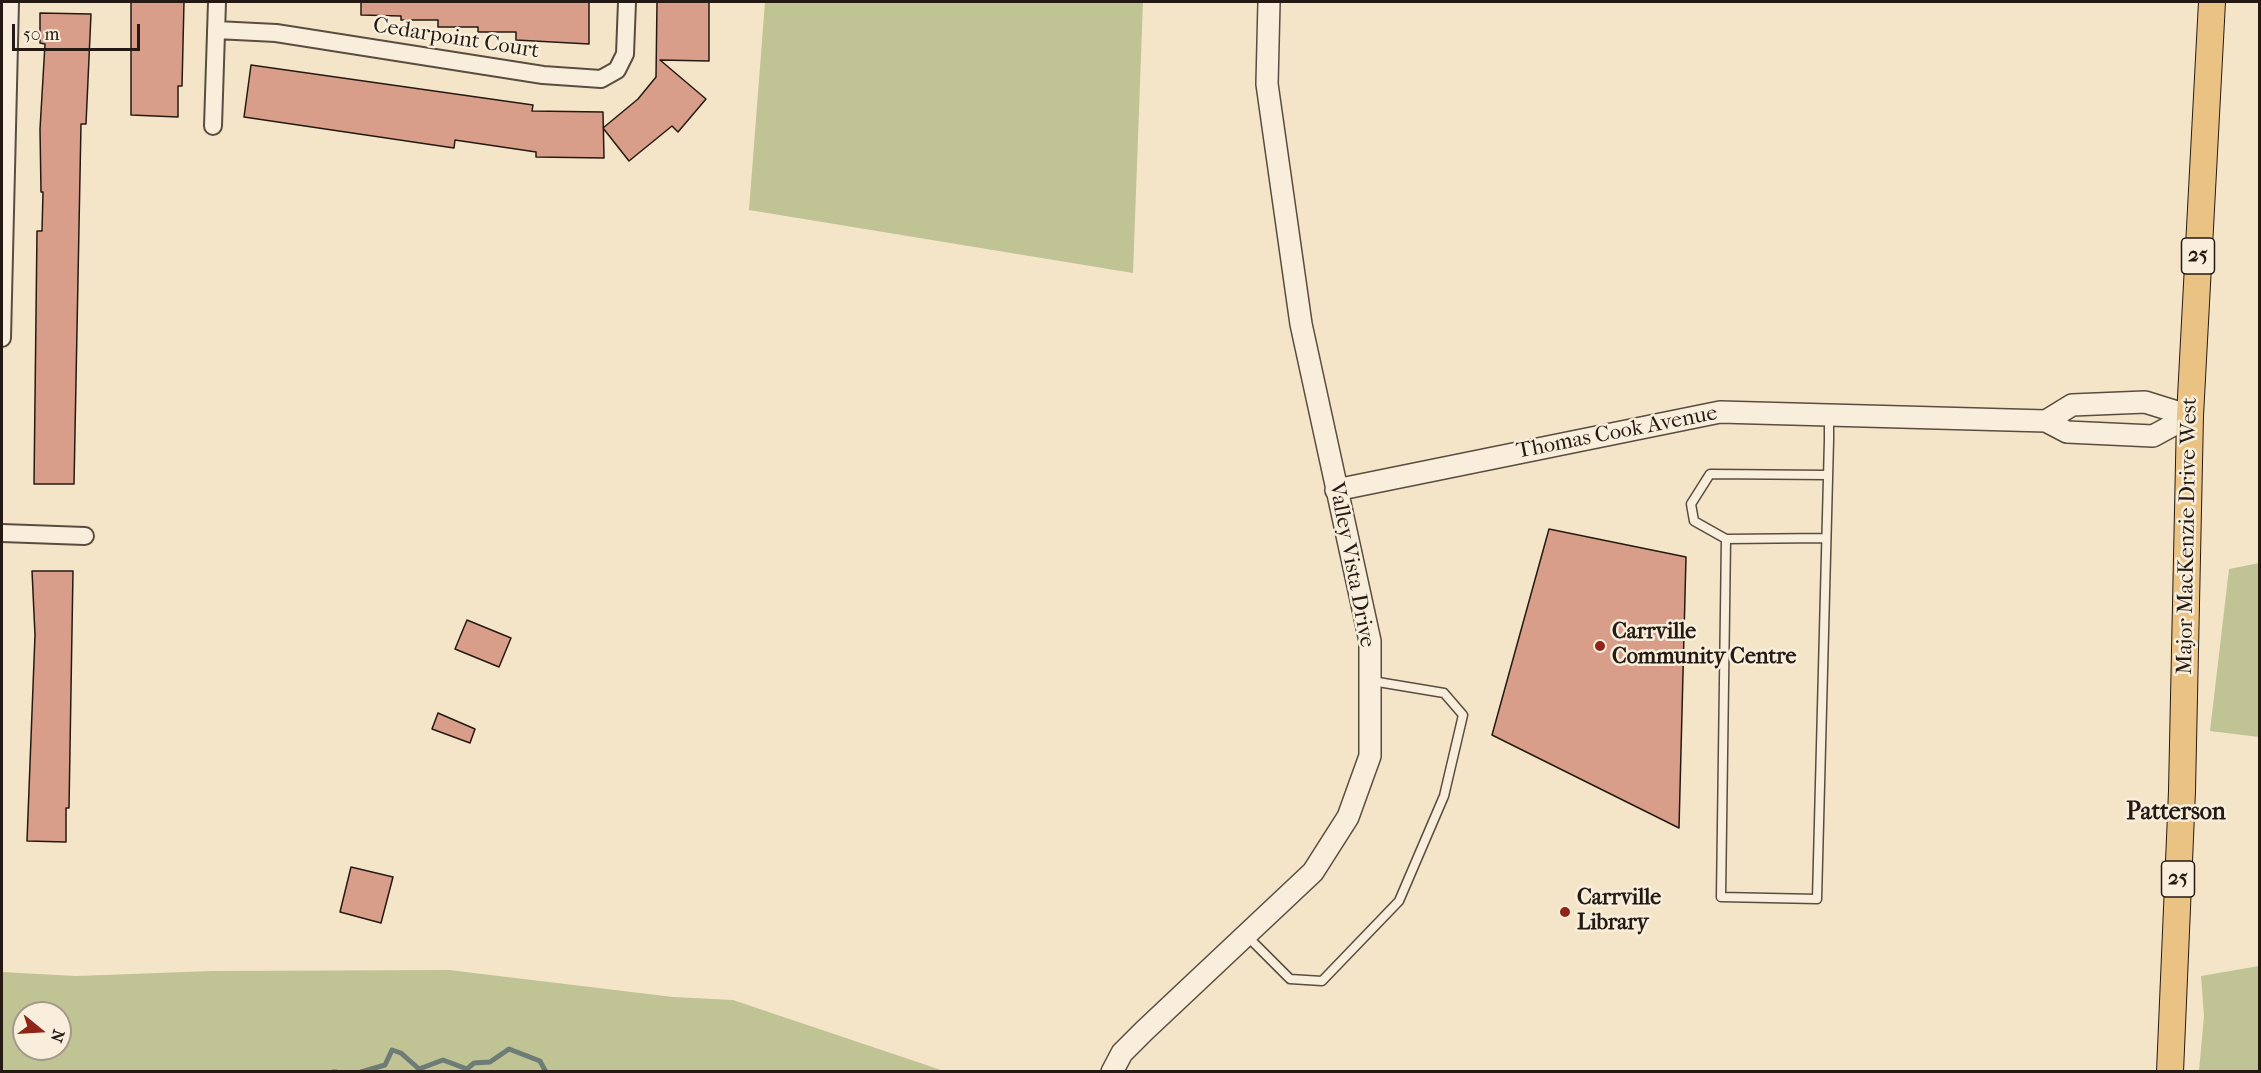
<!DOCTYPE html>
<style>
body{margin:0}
#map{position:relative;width:2261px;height:1073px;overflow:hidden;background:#f5e5c8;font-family:"IM FELL French Canon",serif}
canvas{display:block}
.frame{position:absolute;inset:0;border:3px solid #241a13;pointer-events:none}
.north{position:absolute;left:12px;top:1001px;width:60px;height:60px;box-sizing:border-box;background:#f8eedb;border:2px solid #a3998b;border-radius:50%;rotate:108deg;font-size:16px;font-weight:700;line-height:24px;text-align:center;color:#241a13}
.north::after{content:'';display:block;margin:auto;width:21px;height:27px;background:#8f2418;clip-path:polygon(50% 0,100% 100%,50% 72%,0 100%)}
.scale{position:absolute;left:12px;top:24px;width:128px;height:27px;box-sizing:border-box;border:3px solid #241a13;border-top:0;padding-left:8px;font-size:18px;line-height:21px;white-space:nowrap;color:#241a13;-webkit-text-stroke:4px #f8eedb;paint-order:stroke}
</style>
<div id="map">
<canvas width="2261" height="1073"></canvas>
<div class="frame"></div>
<div class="north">N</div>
<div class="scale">50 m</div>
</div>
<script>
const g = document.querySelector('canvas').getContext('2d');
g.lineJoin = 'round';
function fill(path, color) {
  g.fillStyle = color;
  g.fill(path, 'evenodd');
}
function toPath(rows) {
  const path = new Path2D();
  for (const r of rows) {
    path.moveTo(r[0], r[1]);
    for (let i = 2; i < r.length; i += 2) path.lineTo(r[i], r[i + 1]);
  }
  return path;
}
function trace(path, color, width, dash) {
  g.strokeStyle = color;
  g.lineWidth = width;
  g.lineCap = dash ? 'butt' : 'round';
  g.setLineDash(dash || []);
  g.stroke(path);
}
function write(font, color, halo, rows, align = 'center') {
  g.font = font + ' "IM FELL French Canon",serif';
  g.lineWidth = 5;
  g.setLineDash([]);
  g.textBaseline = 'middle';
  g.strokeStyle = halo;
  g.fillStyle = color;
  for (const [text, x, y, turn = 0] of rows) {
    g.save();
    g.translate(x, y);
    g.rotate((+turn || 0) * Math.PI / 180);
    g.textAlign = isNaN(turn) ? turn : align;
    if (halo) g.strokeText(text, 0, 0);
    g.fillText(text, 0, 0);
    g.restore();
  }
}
const green = toPath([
 [765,2,1143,2,1133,273,749,210],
 [2259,563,2259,737,2210,731,2229,569],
 [2259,966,2259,1071,2199,1071,2204,1016,2201,976],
 [449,970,673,997,733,1000,944,1071,2,1071,2,972,76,976,212,971],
 [24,1013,60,1013,60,1049,24,1049]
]);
const stream = toPath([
 [333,1072,336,1072],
 [361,1072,385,1065,392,1050,401,1053,419,1069,443,1060,467,1069,474,1063,490,1062,509,1049,540,1061,546,1072]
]);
const building = toPath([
 [131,2,184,2,182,86,178,86,178,117,131,115,131,2],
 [361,2,589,2,589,44,516,40,516,32,478,32,478,27,438,27,438,20,401,20,401,16,361,15,361,2],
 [657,2,709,2,709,61,660,60,706,99,678,132,672,126,629,161,603,128,638,99,656,77,657,2],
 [40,13,91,14,86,124,81,124,74,484,34,484,37,231,42,231,43,192,41,192,40,129,45,44,40,43,40,13],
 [251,65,533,105,532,111,603,112,604,158,536,157,536,152,455,140,454,148,244,117,251,65],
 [1549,529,1686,557,1679,828,1492,735,1549,529],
 [32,571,73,571,69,808,66,808,66,842,27,841,35,635,32,571],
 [467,620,511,638,499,667,455,649,467,620],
 [438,713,475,729,470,743,432,729,438,713],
 [351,867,393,877,381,923,340,912,351,867]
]);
const service = toPath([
 [1828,475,1710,474,1691,504,1694,521,1726,539,1721,897,1817,899,1829,440,1829,416],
 [1726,539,1826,538],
 [1247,936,1290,979,1322,981,1399,901,1444,796,1463,715,1444,693,1372,681]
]);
const minor = toPath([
 [216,30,276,33,543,75,601,79,617,70,625,54,627,2],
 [213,126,217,2],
 [2,338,10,2],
 [2,533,85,536]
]);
const tertiary = toPath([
 [2046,421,2072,405,2145,402,2190,416],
 [1336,490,1720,412,2046,421,2067,432,2153,436,2190,416],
 [1112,1072,1122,1053,1144,1031,1313,872,1348,817,1370,756,1370,641,1301,324,1267,84,1269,2]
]);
const primary = toPath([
 [2170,1072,2182,791,2190,416,2212,2]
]);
const markers = [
 [1600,646,6,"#8f2418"],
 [1565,912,6,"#8f2418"]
];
const shields = [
 [2198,256,33],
 [2178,879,33]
];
const shieldNames = [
 ["25",2198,256],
 ["25",2178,879]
];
const streetNames = [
 ["Cedarpoint Court",456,39,9],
 ["Thomas Cook Avenue",1617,433,-11],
 ["Major MacKenzie Drive West",2188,536,-89],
 ["Valley Vista Drive",1351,565,79]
];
const poiNames = [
 ["Carrville",1612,633],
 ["Community Centre",1612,658],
 ["Carrville",1577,899],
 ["Library",1577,924]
];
const neighbourhoodNames = [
 ["Patterson",2176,813]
];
fill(green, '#c0c393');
trace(stream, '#6d7c77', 5);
fill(building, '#d99e8a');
trace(building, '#241a13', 1.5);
trace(service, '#584d40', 11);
trace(minor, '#584d40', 20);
trace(tertiary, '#584d40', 24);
trace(primary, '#241a13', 28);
trace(service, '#f8eedb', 8);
trace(minor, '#f8eedb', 16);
trace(tertiary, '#f8eedb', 21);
trace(primary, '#eac284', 26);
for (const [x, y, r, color] of markers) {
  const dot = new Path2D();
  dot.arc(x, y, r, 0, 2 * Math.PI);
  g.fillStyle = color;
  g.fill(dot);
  trace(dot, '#f8eedb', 2);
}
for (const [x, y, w] of shields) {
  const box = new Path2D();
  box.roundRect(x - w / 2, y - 18, w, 36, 4.5);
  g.fillStyle = '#f8eedb';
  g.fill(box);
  trace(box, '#241a13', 1.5);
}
write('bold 21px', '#241a13', null, shieldNames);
write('22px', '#241a13', '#f8eedb', streetNames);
write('bold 22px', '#241a13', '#f8eedb', poiNames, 'left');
write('bold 24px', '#241a13', '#f8eedb', neighbourhoodNames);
</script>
